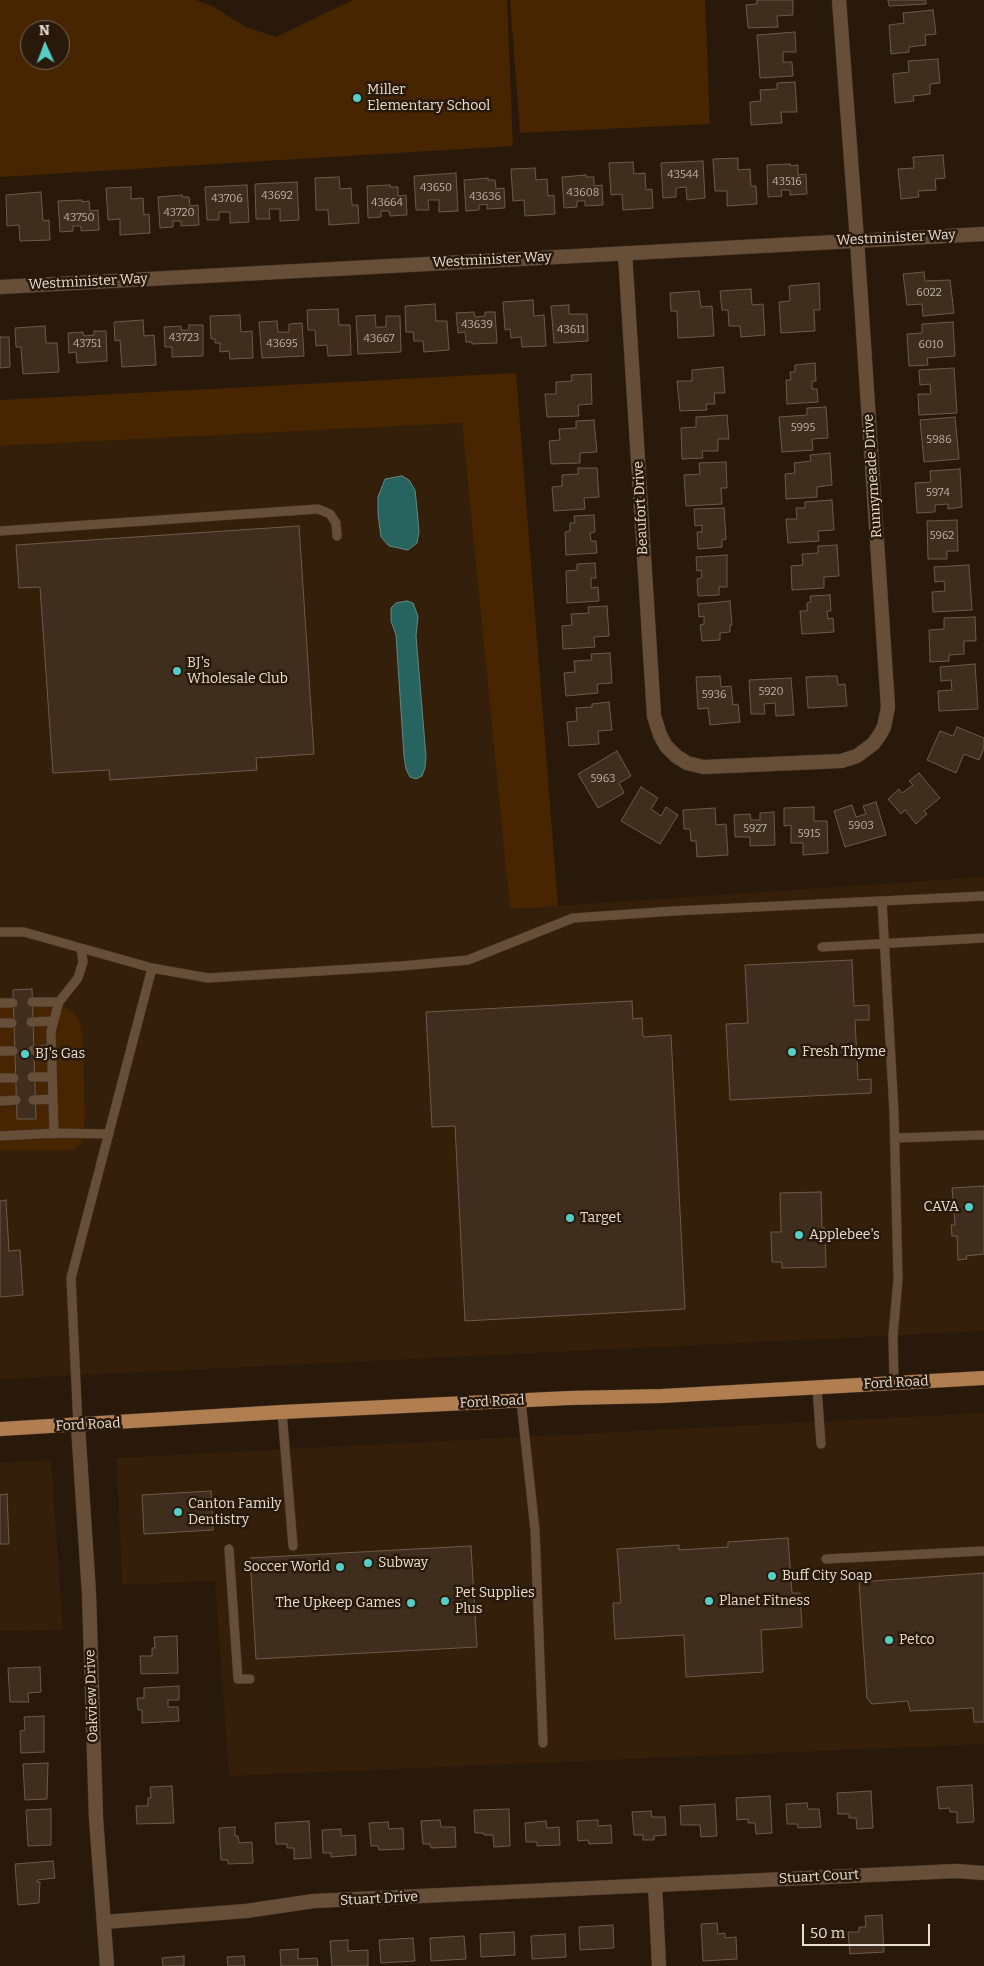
<!DOCTYPE html>
<style>
body{margin:0}
#map{position:relative;width:984px;height:1966px;overflow:hidden;background:#29190b;font-family:Bitter,serif}
canvas{display:block}
.north{position:absolute;left:20px;top:20px;width:50px;height:50px;box-sizing:border-box;background:#29190b;border:1px solid #75675b;border-radius:50%;rotate:358deg;font-size:14px;font-weight:700;line-height:20px;text-align:center;color:#e8ddd3}
.north::after{content:'';display:block;margin:auto;width:18px;height:22px;background:#55cec5;clip-path:polygon(50% 0,100% 100%,50% 72%,0 100%)}
.scale{position:absolute;left:802px;top:1924px;width:128px;height:22px;box-sizing:border-box;border:2px solid #e8ddd3;border-top:0;padding-left:6px;font-size:15px;line-height:18px;white-space:nowrap;color:#e8ddd3;-webkit-text-stroke:4px #29190b;paint-order:stroke}
</style>
<div id="map">
<canvas width="984" height="1966"></canvas>
<div class="north">N</div>
<div class="scale">50 m</div>
</div>
<script>
const g = document.querySelector('canvas').getContext('2d');
g.lineJoin = 'round';
function fill(path, color) {
  g.fillStyle = color;
  g.fill(path, 'evenodd');
}
function toPath(rows) {
  const path = new Path2D();
  for (const r of rows) {
    path.moveTo(r[0], r[1]);
    for (let i = 2; i < r.length; i += 2) path.lineTo(r[i], r[i + 1]);
  }
  return path;
}
function trace(path, color, width, dash) {
  g.strokeStyle = color;
  g.lineWidth = width;
  g.lineCap = dash ? 'butt' : 'round';
  g.setLineDash(dash || []);
  g.stroke(path);
}
function write(font, color, halo, rows, align = 'center') {
  g.font = font + ' Bitter,serif';
  g.lineWidth = 5;
  g.setLineDash([]);
  g.textBaseline = 'middle';
  g.strokeStyle = halo;
  g.fillStyle = color;
  for (const [text, x, y, turn = 0] of rows) {
    g.save();
    g.translate(x, y);
    g.rotate((+turn || 0) * Math.PI / 180);
    g.textAlign = isNaN(turn) ? turn : align;
    if (halo) g.strokeText(text, 0, 0);
    g.fillText(text, 0, 0);
    g.restore();
  }
}
const built = toPath([
 [462,423,511,909,984,877,984,1331,0,1379,0,446],
 [984,1413,984,1744,229,1776,215,1581,122,1585,117,1458],
 [51,1460,63,1630,0,1631,0,1463]
]);
const green = toPath([
 [0,0,196,0,214,7,246,27,276,37,353,0,507,0,513,146,0,177],
 [30,30,60,30,60,60,30,60],
 [510,0,705,0,710,124,520,133],
 [516,373,558,906,510,909,462,423,0,446,0,400],
 [0,996,70,1009,79,1020,83,1039,85,1118,82,1143,73,1150,0,1150]
]);
const water = toPath([
 [402,476,409,480,415,490,417,509,419,532,417,543,408,550,389,546,381,537,378,514,378,497,385,479,402,476],
 [407,601,413,603,418,616,416,636,426,757,425,768,422,776,416,779,410,777,406,769,404,756,396,635,391,621,391,608,396,603,407,601]
]);
const building = toPath([
 [757,0,793,0,793,15,777,16,778,27,748,28,746,5,757,4,757,0],
 [888,0,926,0,926,4,889,6,888,0],
 [933,10,936,34,925,35,926,45,909,47,909,52,891,54,889,25,904,23,903,13,933,10],
 [795,32,796,52,783,52,783,62,792,62,793,76,760,78,757,35,795,32],
 [938,59,940,83,930,84,930,94,913,96,914,101,895,103,893,74,909,72,908,61,938,59],
 [795,82,797,112,781,112,782,123,751,125,750,102,761,101,760,90,777,89,777,83,795,82],
 [943,155,945,178,935,179,936,190,918,191,919,197,901,199,898,169,914,168,913,157,943,155],
 [738,158,738,170,750,169,751,186,756,186,757,204,727,206,727,191,715,191,713,159,738,158],
 [703,161,705,198,687,200,686,187,676,188,676,197,663,198,661,163,703,161],
 [633,162,634,174,645,173,646,190,652,189,653,208,623,210,622,194,611,195,609,163,633,162],
 [790,164,790,166,798,165,798,175,806,174,807,194,790,195,790,190,781,190,782,196,768,197,767,165,790,164],
 [535,168,536,180,547,179,548,196,554,195,555,214,525,216,524,200,513,201,511,169,535,168],
 [456,173,458,211,439,212,439,200,428,200,429,210,416,210,414,176,456,173],
 [586,175,586,177,594,177,594,186,602,185,603,205,585,206,585,201,577,201,577,207,564,208,562,177,586,175],
 [339,177,340,189,351,188,352,205,358,205,359,223,329,225,328,210,316,210,315,178,339,177],
 [488,178,488,180,495,180,496,189,504,188,505,208,487,209,487,204,479,205,479,210,466,211,464,180,488,178],
 [297,182,299,220,280,221,280,209,269,209,270,219,256,219,255,184,297,182],
 [247,185,249,222,230,223,230,212,219,212,219,220,207,220,205,187,247,185],
 [390,185,390,187,398,187,398,196,406,195,407,215,390,216,389,211,381,211,381,217,368,218,367,186,390,185],
 [131,187,131,199,143,198,144,215,149,214,150,233,120,235,120,219,108,220,106,188,131,187],
 [41,192,43,221,49,220,50,240,20,241,19,225,7,226,6,195,41,192],
 [182,195,182,197,189,197,190,206,198,205,199,225,181,226,181,221,173,221,173,227,160,228,158,197,182,195],
 [82,200,82,202,89,201,90,211,98,210,99,230,81,231,81,226,73,226,73,231,60,232,58,201,82,200],
 [924,272,925,281,950,280,954,313,923,316,922,304,907,305,903,274,924,272],
 [819,283,820,310,814,310,815,331,781,333,779,302,790,301,789,286,819,283],
 [751,289,752,305,763,304,765,335,741,337,740,326,729,326,728,310,722,310,720,291,751,289],
 [699,291,701,307,712,306,714,336,678,338,677,311,671,311,670,293,699,291],
 [533,300,534,316,544,315,546,346,522,347,521,337,511,338,510,329,505,330,503,302,533,300],
 [435,304,436,321,447,321,449,350,424,352,423,341,414,341,413,332,406,332,405,306,435,304],
 [569,305,569,314,587,314,588,341,554,343,551,306,569,305],
 [338,309,339,325,350,325,351,355,328,356,327,345,316,346,315,330,308,330,307,310,338,309],
 [474,312,475,317,485,316,485,312,495,312,497,343,472,344,472,342,466,342,465,332,458,333,456,313,474,312],
 [240,315,241,332,252,331,253,358,230,359,229,351,220,352,220,343,215,343,215,339,211,339,210,316,240,315],
 [375,315,376,327,386,327,386,316,400,316,401,352,358,354,356,316,375,315],
 [143,320,144,336,154,335,156,365,122,367,120,340,115,341,114,322,143,320],
 [277,321,278,332,289,332,289,324,302,323,304,356,262,358,259,322,277,321],
 [953,322,955,356,927,358,928,365,909,366,907,334,922,333,922,324,953,322],
 [189,325,203,325,203,356,172,357,172,347,165,347,164,327,181,326,181,330,189,330,189,325],
 [45,326,46,343,57,343,59,372,23,374,21,347,16,347,15,328,45,326],
 [94,331,106,331,107,361,77,363,76,352,69,353,68,333,83,332,84,336,94,335,94,331],
 [0,337,9,337,10,367,0,368,0,337],
 [815,363,816,381,812,381,812,389,817,389,818,402,787,404,786,380,791,380,790,372,795,372,795,365,815,363],
 [723,367,725,393,714,393,715,404,706,404,707,410,680,411,677,381,692,381,692,370,723,367],
 [954,368,957,413,919,415,918,394,931,394,930,384,920,385,919,370,954,368],
 [591,374,592,404,578,405,579,416,547,417,545,394,556,394,556,382,572,381,571,375,591,374],
 [826,407,828,438,812,439,813,450,782,452,779,417,807,415,807,408,826,407],
 [727,415,729,439,718,439,718,451,702,451,703,458,682,459,681,428,696,427,696,417,727,415],
 [955,417,959,459,924,462,920,420,955,417],
 [594,420,597,452,580,453,580,463,551,464,549,441,560,440,559,429,576,428,576,421,594,420],
 [830,453,832,485,817,487,817,497,786,499,785,474,795,473,794,463,811,461,810,455,830,453],
 [726,462,727,488,721,488,722,504,686,506,684,475,700,474,699,463,726,462],
 [578,468,597,468,599,497,584,498,585,509,554,511,552,487,562,486,562,475,578,474,578,468],
 [960,469,962,507,948,509,948,504,935,505,935,512,917,513,915,483,931,482,930,471,960,469],
 [832,500,834,530,818,531,819,541,788,543,786,519,797,519,796,508,805,508,805,502,832,500],
 [724,508,726,539,722,540,722,547,698,549,697,532,702,532,702,525,695,526,694,509,724,508],
 [594,515,595,532,590,533,591,541,596,541,597,553,566,555,565,532,570,531,570,523,575,523,574,516,594,515],
 [957,520,958,551,947,551,947,559,928,559,927,521,957,520],
 [299,526,314,754,256,758,257,770,110,780,109,770,53,773,40,587,19,588,16,545,299,526],
 [837,545,839,576,824,577,824,588,792,590,791,566,803,565,802,554,818,553,818,546,837,545],
 [727,555,727,587,719,587,719,595,698,596,697,579,702,578,701,570,697,571,696,557,727,555],
 [595,563,596,578,591,578,591,588,598,587,599,601,567,603,566,571,577,570,577,564,595,563],
 [969,565,972,610,933,612,932,592,945,591,944,581,935,582,934,567,969,565],
 [830,595,831,611,827,611,828,619,833,618,834,632,802,634,800,611,807,611,807,603,811,602,810,596,830,595],
 [730,601,732,625,730,625,730,632,720,633,720,640,702,641,700,625,704,624,704,616,699,617,698,604,730,601],
 [607,606,609,636,594,637,595,647,563,649,562,626,572,625,571,614,589,613,588,607,607,606],
 [975,617,976,641,964,641,964,654,949,655,949,661,930,662,929,630,944,629,944,618,975,617],
 [610,653,612,683,597,684,598,693,566,696,564,673,575,672,574,661,592,660,591,654,610,653],
 [975,664,978,709,939,711,938,691,952,690,951,680,941,681,940,667,975,664],
 [720,676,721,687,731,686,733,705,738,704,740,722,710,725,708,708,698,709,696,677,720,676],
 [829,676,837,676,838,685,845,684,847,706,808,708,806,677,829,676],
 [791,678,794,715,776,716,775,703,764,704,765,714,751,714,749,680,791,678],
 [609,702,612,730,598,731,599,744,569,746,567,722,577,721,576,708,592,707,592,704,609,702],
 [957,727,984,738,984,748,979,760,964,754,956,773,927,760,940,731,953,736,957,727],
 [617,751,631,776,619,783,624,793,598,808,578,774,617,751],
 [919,773,940,798,924,811,927,814,916,824,905,810,901,814,888,799,899,789,902,793,913,785,909,781,919,773],
 [641,787,658,798,651,809,661,816,666,807,678,815,660,844,621,821,641,787],
 [876,802,886,835,845,847,834,811,852,805,856,817,866,814,863,806,876,802],
 [814,807,814,821,827,821,828,853,803,855,803,843,791,843,791,825,784,826,784,808,814,807],
 [715,808,716,825,726,824,728,855,697,857,696,841,691,841,690,829,684,829,683,810,715,808],
 [774,812,775,845,750,846,750,837,735,837,734,815,750,814,751,820,760,820,760,813,774,812],
 [852,960,854,1006,869,1005,869,1020,855,1020,858,1080,871,1079,871,1093,730,1100,726,1024,748,1023,745,965,852,960],
 [32,989,36,1119,17,1119,13,990,32,989],
 [632,1001,633,1019,642,1018,643,1037,671,1035,685,1309,465,1321,455,1126,432,1127,426,1012,632,1001],
 [984,1186,984,1254,966,1256,967,1259,958,1260,957,1236,952,1236,951,1225,955,1225,952,1188,984,1186],
 [821,1192,822,1228,825,1228,826,1267,782,1268,782,1262,772,1262,771,1232,781,1232,780,1193,821,1192],
 [6,1200,9,1251,20,1250,23,1295,0,1297,0,1201,6,1200],
 [211,1491,213,1530,144,1534,142,1495,211,1491],
 [7,1494,9,1544,0,1544,0,1495,7,1494],
 [788,1538,792,1593,800,1593,802,1627,761,1630,763,1672,686,1677,684,1635,615,1639,613,1603,621,1603,617,1549,679,1545,679,1550,728,1547,728,1542,788,1538],
 [471,1546,477,1647,256,1659,250,1558,471,1546],
 [984,1573,984,1722,974,1722,973,1708,910,1711,908,1701,872,1704,867,1698,859,1582,984,1573],
 [177,1636,178,1673,141,1674,140,1656,152,1656,152,1648,155,1648,154,1637,177,1636],
 [40,1667,41,1692,28,1693,29,1702,10,1702,8,1668,40,1667],
 [179,1686,179,1700,168,1700,168,1707,178,1707,179,1721,142,1723,142,1710,138,1710,137,1698,144,1698,144,1688,179,1686],
 [44,1716,44,1752,21,1753,20,1731,25,1730,24,1717,44,1716],
 [48,1763,47,1799,25,1800,23,1764,48,1763],
 [972,1785,974,1822,957,1823,957,1812,950,1812,949,1808,939,1809,937,1787,972,1785],
 [172,1786,174,1823,137,1824,136,1806,148,1806,148,1798,151,1798,150,1787,172,1786],
 [871,1791,873,1828,857,1829,856,1818,849,1818,849,1814,838,1814,837,1793,871,1791],
 [770,1796,772,1833,756,1834,755,1823,748,1823,748,1819,737,1820,736,1798,770,1796],
 [807,1803,808,1809,819,1809,821,1827,798,1828,797,1824,787,1824,786,1804,807,1803],
 [715,1804,717,1836,701,1837,700,1825,681,1825,680,1806,715,1804],
 [51,1809,51,1845,28,1846,26,1810,51,1809],
 [509,1809,510,1846,494,1847,493,1835,484,1835,484,1833,475,1833,474,1810,509,1809],
 [651,1811,652,1817,665,1817,666,1835,654,1836,654,1840,643,1840,643,1835,634,1835,632,1812,651,1811],
 [440,1820,441,1827,455,1827,456,1847,431,1848,430,1844,423,1844,421,1821,440,1820],
 [598,1820,598,1826,611,1825,612,1843,589,1844,588,1840,578,1841,577,1821,598,1820],
 [309,1821,311,1858,294,1859,294,1848,287,1848,287,1844,276,1844,275,1823,309,1821],
 [546,1821,547,1828,559,1827,560,1845,537,1846,537,1842,526,1842,525,1823,546,1821],
 [388,1822,389,1829,403,1828,404,1849,379,1850,378,1846,371,1846,369,1823,388,1822],
 [235,1827,235,1836,238,1836,239,1843,252,1842,253,1863,228,1864,228,1860,221,1860,219,1828,235,1827],
 [341,1829,341,1836,355,1835,356,1855,331,1857,331,1853,323,1853,322,1830,341,1829],
 [53,1861,55,1878,37,1880,37,1882,40,1882,39,1903,18,1905,15,1864,53,1861],
 [882,1915,884,1952,850,1954,848,1932,859,1932,859,1927,866,1927,865,1916,882,1915],
 [717,1923,718,1934,725,1933,725,1938,736,1937,737,1959,703,1961,701,1924,717,1923],
 [613,1925,614,1948,580,1950,579,1927,613,1925],
 [514,1932,515,1955,481,1957,480,1934,514,1932],
 [565,1934,566,1957,532,1959,531,1936,565,1934],
 [464,1936,466,1959,431,1961,430,1938,464,1936],
 [413,1938,415,1961,381,1963,379,1940,413,1938],
 [348,1940,348,1951,368,1950,368,1966,332,1966,330,1941,348,1940],
 [298,1949,298,1959,317,1958,318,1966,281,1966,280,1950,298,1949],
 [184,1956,184,1966,163,1966,162,1958,184,1956],
 [244,1956,245,1966,228,1966,227,1957,244,1956]
]);
const service = toPath([
 [0,531,318,509,330,514,336,523,337,536],
 [882,901,894,1112,898,1279,893,1336,894,1383],
 [0,932,24,932,152,968],
 [822,947,984,938],
 [32,1002,59,1002],
 [0,1003,13,1003],
 [31,1022,53,1021],
 [0,1023,12,1023],
 [33,1050,51,1049],
 [0,1051,13,1051],
 [32,1077,52,1077],
 [0,1078,14,1078],
 [33,1100,53,1099],
 [0,1101,16,1100],
 [54,1134,51,1031,59,1002,78,978,83,962,81,948],
 [0,1136,57,1133,109,1134],
 [895,1138,984,1135],
 [817,1388,821,1444],
 [521,1401,535,1530,543,1743],
 [282,1412,293,1546],
 [78,1426,71,1278,152,968,208,978,401,966,468,960,573,918,674,911,984,896],
 [229,1549,238,1679,250,1679],
 [826,1559,984,1551]
]);
const minor = toPath([
 [625,253,654,716,660,735,666,746,676,756,687,763,703,767,841,761,857,756,873,744,879,736,884,727,888,707,857,240,839,0],
 [0,287,984,234],
 [78,1426,89,1594,96,1818,107,1966],
 [655,1885,659,1966],
 [104,1922,246,1911,314,1901,956,1871,984,1873]
]);
const primary = toPath([
 [0,1429,282,1412,569,1398,662,1396,984,1378]
]);
const markers = [
 [357,98,5,"#55cec5"],
 [177,671,5,"#55cec5"],
 [792,1052,5,"#55cec5"],
 [25,1054,5,"#55cec5"],
 [969,1207,5,"#55cec5"],
 [570,1218,5,"#55cec5"],
 [799,1235,5,"#55cec5"],
 [178,1512,5,"#55cec5"],
 [368,1563,5,"#55cec5"],
 [340,1567,5,"#55cec5"],
 [772,1576,5,"#55cec5"],
 [445,1601,5,"#55cec5"],
 [709,1601,5,"#55cec5"],
 [411,1603,5,"#55cec5"],
 [889,1640,5,"#55cec5"]
];
const numberNames = [
 ["43544",683,175],
 ["43516",787,182],
 ["43650",436,188],
 ["43608",583,193],
 ["43692",277,196],
 ["43636",485,197],
 ["43706",227,199],
 ["43664",387,203],
 ["43720",179,213],
 ["43750",79,218],
 ["6022",929,293],
 ["43639",477,325],
 ["43611",571,330],
 ["43723",184,338],
 ["43667",379,339],
 ["43751",87,344],
 ["43695",282,344],
 ["6010",931,345],
 ["5995",803,428],
 ["5986",939,440],
 ["5974",938,493],
 ["5962",942,536],
 ["5920",771,692],
 ["5936",714,695],
 ["5963",603,779],
 ["5903",861,826],
 ["5927",755,829],
 ["5915",809,834]
];
const poiNames = [
 ["Miller",367,90],
 ["Elementary School",367,106],
 ["BJ's",187,663],
 ["Wholesale Club",187,679],
 ["Fresh Thyme",802,1052],
 ["BJ's Gas",35,1054],
 ["CAVA",959,1207,"right"],
 ["Target",580,1218],
 ["Applebee's",809,1235],
 ["Canton Family",188,1504],
 ["Dentistry",188,1520],
 ["Subway",378,1563],
 ["Soccer World",330,1567,"right"],
 ["Buff City Soap",782,1576],
 ["Pet Supplies",455,1593],
 ["Plus",455,1609],
 ["Planet Fitness",719,1601],
 ["The Upkeep Games",401,1603,"right"],
 ["Petco",899,1640]
];
const streetNames = [
 ["Westminister Way",896,238,-3],
 ["Westminister Way",492,260,-3],
 ["Westminister Way",88,282,-3],
 ["Runnymeade Drive",873,476,-94],
 ["Beaufort Drive",641,508,-93],
 ["Ford Road",896,1383,-3],
 ["Ford Road",492,1402,-3],
 ["Ford Road",88,1425,-3],
 ["Oakview Drive",92,1696,-92],
 ["Stuart Court",819,1877,-3],
 ["Stuart Drive",379,1899,-3]
];
fill(built, '#341f0b');
fill(green, '#462500');
fill(water, '#28645f');
trace(water, '#628882', 1);
fill(building, '#3f2d1e');
trace(building, '#6d5a4a', 1);
trace(service, '#443427', 10);
trace(minor, '#443427', 15);
trace(primary, '#443427', 15);
trace(service, '#664e38', 9);
trace(minor, '#664e38', 14);
trace(primary, '#b07e50', 14);
for (const [x, y, r, color] of markers) {
  const dot = new Path2D();
  dot.arc(x, y, r, 0, 2 * Math.PI);
  g.fillStyle = color;
  g.fill(dot);
  trace(dot, '#29190b', 2);
}
write('11px', '#beb1a6', null, numberNames);
write('14px', '#e8ddd3', '#29190b', poiNames, 'left');
write('14px', '#e8ddd3', '#29190b', streetNames);
</script>
